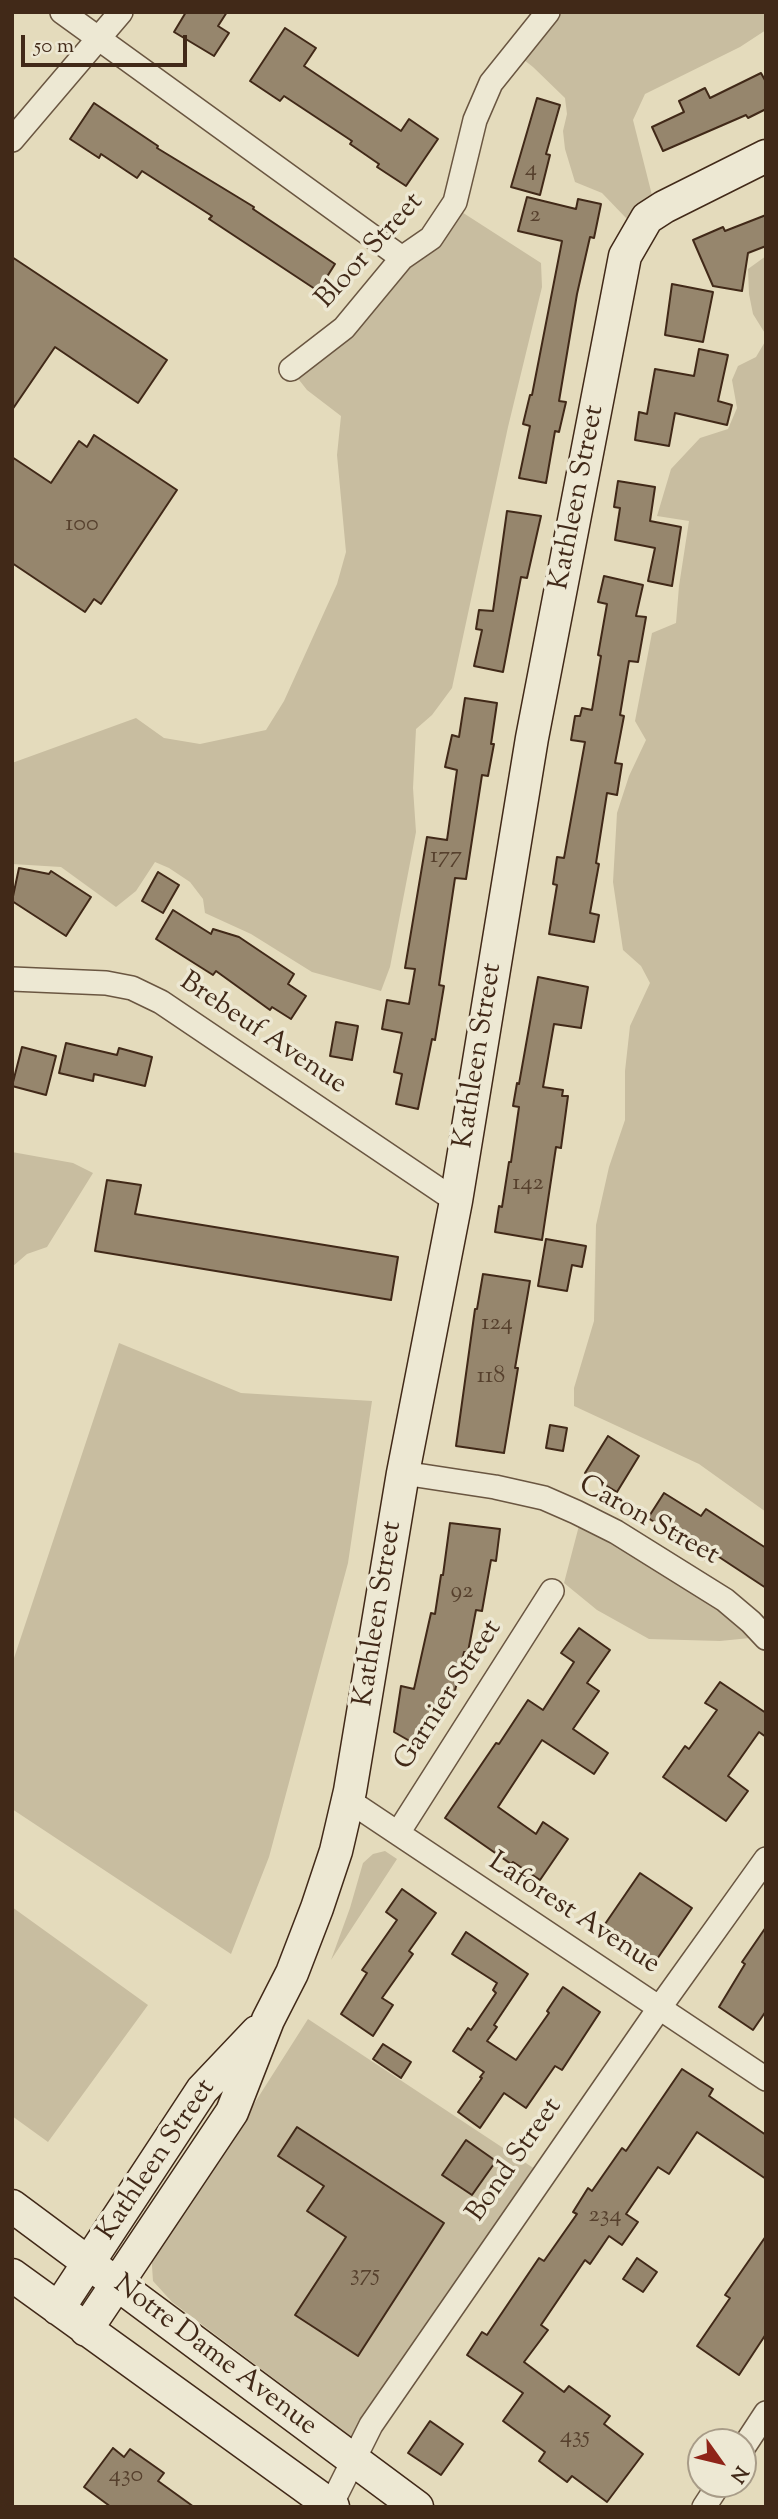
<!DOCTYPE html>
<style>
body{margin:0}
#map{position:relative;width:778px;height:2519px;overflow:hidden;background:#e4dbbc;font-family:"Sorts Mill Goudy",serif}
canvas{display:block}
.frame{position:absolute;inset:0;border:14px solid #412918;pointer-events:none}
.north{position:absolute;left:687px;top:2428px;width:70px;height:70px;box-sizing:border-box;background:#ede8d3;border:2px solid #a89c88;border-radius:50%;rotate:124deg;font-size:19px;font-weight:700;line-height:28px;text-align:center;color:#412918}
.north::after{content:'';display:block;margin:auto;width:24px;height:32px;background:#8f2418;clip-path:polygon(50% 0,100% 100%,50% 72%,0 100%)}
.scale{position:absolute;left:21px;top:35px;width:166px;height:32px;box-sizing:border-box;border:4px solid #412918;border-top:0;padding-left:9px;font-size:21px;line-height:24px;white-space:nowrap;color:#412918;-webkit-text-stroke:5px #ede8d3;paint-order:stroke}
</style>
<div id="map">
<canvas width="778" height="2519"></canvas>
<div class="frame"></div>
<div class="north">N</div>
<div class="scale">50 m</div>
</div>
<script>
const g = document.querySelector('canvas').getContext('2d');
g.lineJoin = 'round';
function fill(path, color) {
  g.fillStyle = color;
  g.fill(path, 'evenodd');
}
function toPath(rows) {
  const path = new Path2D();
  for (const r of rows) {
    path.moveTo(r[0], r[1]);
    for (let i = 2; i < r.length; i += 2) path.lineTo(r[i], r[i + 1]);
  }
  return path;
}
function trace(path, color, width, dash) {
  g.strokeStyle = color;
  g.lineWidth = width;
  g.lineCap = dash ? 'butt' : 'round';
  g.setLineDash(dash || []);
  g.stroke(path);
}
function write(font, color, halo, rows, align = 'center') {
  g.font = font + ' "Sorts Mill Goudy",serif';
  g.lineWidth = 7;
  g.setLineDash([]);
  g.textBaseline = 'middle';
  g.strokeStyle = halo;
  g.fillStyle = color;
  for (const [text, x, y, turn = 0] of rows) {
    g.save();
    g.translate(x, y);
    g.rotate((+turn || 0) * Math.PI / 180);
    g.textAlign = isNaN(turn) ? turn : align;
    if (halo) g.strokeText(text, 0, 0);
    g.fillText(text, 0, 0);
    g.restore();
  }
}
const green = toPath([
 [546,12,766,12,766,30,740,47,645,94,633,120,656,211,640,227,626,218,602,193,575,182,565,149,563,131,567,114,565,98,533,67,514,52],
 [454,207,541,263,542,287,508,427,452,688,432,715,416,729,413,788,416,832,390,967,381,991,312,972,251,934,205,913,203,899,190,882,169,868,155,862,136,891,116,907,61,867,12,864,12,763,136,718,164,738,200,744,266,730,284,701,337,584,346,552,337,455,341,416,307,390,292,371],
 [766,256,766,335,753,314,749,294,748,269],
 [766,340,766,1512,699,1464,574,1406,574,1388,594,1321,596,1225,609,1167,625,1120,625,1071,630,1026,650,983,641,966,623,950,613,882,617,813,629,776,646,740,635,721,652,633,676,623,679,586,689,521,657,516,671,469,700,438,728,429,737,408,732,380,738,366,756,357],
 [12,1152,73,1163,93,1173,47,1247,27,1254,12,1267],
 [119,1343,241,1393,372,1401,348,1563,269,1857,231,1954,12,1809,12,1664],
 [581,1518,614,1533,760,1637,720,1641,649,1639,597,1610,564,1583],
 [385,1851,397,1859,331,1960,350,1908,363,1863,373,1854],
 [12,1907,148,2005,48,2142,12,2116],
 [308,2019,544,2175,357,2441,172,2302,153,2281,151,2251,245,2118]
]);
const building = toPath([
 [186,12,227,12,218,26,229,33,214,56,174,32,186,12],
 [285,28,316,48,304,66,401,131,409,119,438,139,406,186,377,167,379,164,350,144,352,141,284,96,280,101,250,81,285,28],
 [761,73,766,82,766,109,748,118,746,115,663,151,652,127,684,112,679,101,705,88,710,98,761,73],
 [537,98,560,105,546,154,550,155,540,195,511,187,537,98],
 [94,103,158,146,157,148,254,207,253,209,335,264,318,291,209,219,212,216,142,171,137,178,101,154,99,158,70,139,94,103],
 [527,197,576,209,578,199,601,204,594,238,590,237,577,294,559,401,566,402,559,432,555,431,546,483,519,478,530,426,523,424,530,395,532,395,562,241,518,231,527,197],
 [766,215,766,246,748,253,742,291,713,286,693,240,723,227,725,231,766,215],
 [12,257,167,360,138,403,55,347,12,410,12,257],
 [672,284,713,292,703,342,665,335,672,284],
 [699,349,728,355,718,401,732,405,727,425,675,413,669,446,635,440,639,412,647,414,655,369,694,376,699,349],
 [94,435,177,490,101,604,94,599,85,612,12,563,12,457,51,483,79,441,87,447,94,435],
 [618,481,655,487,650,521,681,527,672,586,648,581,655,548,615,540,620,508,614,507,618,481],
 [507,511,541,516,527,578,521,577,503,672,474,666,482,630,476,629,479,610,493,611,507,511],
 [604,576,643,585,636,616,646,617,638,662,629,661,620,715,624,716,615,763,622,764,617,795,607,793,596,863,599,864,590,913,599,915,594,942,549,934,557,885,553,884,557,857,564,858,585,742,571,740,575,716,580,716,582,708,592,710,601,656,598,655,607,604,598,602,604,576],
 [465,698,497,703,491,744,494,744,488,776,482,775,466,879,455,878,439,985,444,986,435,1040,432,1039,418,1109,396,1104,402,1074,394,1072,402,1033,382,1029,387,1000,409,1004,415,969,405,968,427,837,447,840,457,770,445,767,452,735,459,737,465,698],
 [19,868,49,874,51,871,91,897,66,936,12,901,19,868],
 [158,872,179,885,163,913,142,901,158,872],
 [173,910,211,934,213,929,239,937,294,974,288,984,306,996,291,1019,272,1007,270,1010,216,971,213,975,156,939,173,910],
 [538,977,588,987,581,1028,554,1024,543,1087,563,1090,562,1096,568,1096,561,1148,556,1147,542,1240,495,1232,499,1206,502,1207,509,1162,511,1162,519,1107,513,1106,517,1083,519,1084,538,977],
 [336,1022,358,1026,352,1060,330,1056,336,1022],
 [66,1043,117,1055,119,1048,152,1057,145,1086,94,1074,93,1081,59,1073,66,1043],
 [22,1047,56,1056,46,1095,12,1086,22,1047],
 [107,1180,141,1185,135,1214,398,1257,391,1300,95,1251,107,1180],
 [546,1239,586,1246,582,1267,572,1265,567,1291,538,1286,546,1239],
 [483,1274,530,1281,515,1368,518,1368,504,1453,456,1446,475,1309,477,1309,483,1274],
 [550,1425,567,1428,563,1451,546,1448,550,1425],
 [608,1436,639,1456,617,1492,585,1473,608,1436],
 [664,1493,701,1516,706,1509,766,1548,766,1588,713,1553,707,1561,682,1544,684,1541,648,1518,664,1493],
 [450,1523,500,1529,496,1561,491,1560,482,1611,476,1610,468,1652,464,1652,454,1695,448,1693,415,1744,394,1732,401,1686,414,1689,431,1613,435,1614,441,1575,443,1575,450,1523],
 [579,1628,610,1650,587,1683,599,1691,573,1729,608,1753,594,1774,542,1740,498,1807,536,1834,543,1822,568,1839,540,1880,513,1862,511,1864,445,1818,496,1743,499,1744,528,1700,543,1710,574,1662,561,1653,579,1628],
 [720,1682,766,1713,766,1737,759,1732,728,1776,748,1791,726,1821,663,1777,685,1746,689,1749,717,1710,705,1703,720,1682],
 [640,1873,692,1908,655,1962,603,1927,640,1873],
 [402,1889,436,1913,409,1951,413,1954,382,1998,393,2005,373,2036,341,2014,367,1973,362,1970,397,1920,386,1912,402,1889],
 [766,1927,766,2011,753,2030,719,2007,745,1964,742,1962,766,1927],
 [466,1932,528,1974,494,2025,497,2027,487,2041,516,2060,549,2013,547,2011,563,1987,600,2012,562,2070,555,2066,526,2108,504,2093,480,2128,458,2112,482,2078,480,2077,484,2072,453,2051,468,2028,471,2030,496,1993,493,1990,497,1983,452,1954,466,1932],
 [383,2044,411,2062,401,2078,373,2059,383,2044],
 [682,2069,713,2089,709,2096,766,2135,766,2179,697,2132,669,2174,658,2167,626,2214,638,2222,622,2245,609,2236,590,2264,585,2260,541,2325,548,2330,524,2362,564,2392,569,2386,610,2416,604,2424,643,2454,607,2502,572,2476,567,2482,539,2461,545,2452,503,2421,523,2393,467,2355,482,2332,487,2335,539,2258,544,2261,577,2214,573,2212,588,2188,592,2191,622,2148,626,2151,682,2069],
 [297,2127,444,2223,358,2356,295,2315,346,2237,307,2211,324,2186,278,2156,297,2127],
 [466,2140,496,2161,472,2195,442,2175,466,2140],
 [766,2236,766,2334,739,2375,697,2346,730,2298,725,2295,766,2236],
 [637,2258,657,2272,643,2292,623,2279,637,2258],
 [430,2421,463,2444,441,2475,408,2453,430,2421],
 [113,2448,124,2457,130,2449,164,2473,158,2481,194,2507,111,2507,84,2487,113,2448]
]);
const street = toPath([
 [62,12,402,258],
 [12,140,121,12],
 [291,369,344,328,402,258,431,238,455,202,475,120,491,83,548,12],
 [12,979,106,983,132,988,161,1002,456,1201],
 [403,1473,495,1487,544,1498,576,1512,616,1532,725,1600,751,1622,766,1638],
 [348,1800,766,2079],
 [398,1833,552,1591],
 [743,2448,766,2413],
 [330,2507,371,2425,660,2007,766,1859],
 [704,2507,719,2484]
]);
const secondary = toPath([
 [12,2206,417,2507],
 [12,2275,333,2507],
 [58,2309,202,2090,257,2032],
 [86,2330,232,2112,268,2020,292,1973,317,1908,336,1851,350,1791,403,1473,456,1201,532,738,625,256,647,218,664,207,766,156]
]);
const numberNames = [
 ["4",531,171],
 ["2",535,217],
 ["100",82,526],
 ["177",446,858],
 ["142",528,1185],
 ["124",497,1325],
 ["118",491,1378],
 ["92",462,1593],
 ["234",605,2217],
 ["375",365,2276],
 ["435",575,2438],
 ["430",126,2477]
];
const streetNames = [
 ["Bloor Street",371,252,-48],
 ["Kathleen Street",579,498,-79],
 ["Brebeuf Avenue",262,1035,34],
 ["Kathleen Street",480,1056,-81],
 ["Caron Street",648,1522,29],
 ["Kathleen Street",380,1614,-81],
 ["Garnier Street",450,1696,-57],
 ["Laforest Avenue",573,1915,33],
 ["Kathleen Street",158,2161,-56],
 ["Bond Street",516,2161,-55],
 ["Notre Dame Avenue",214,2357,37]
];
fill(green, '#c8bda0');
fill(building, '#96866d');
trace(building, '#412918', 2);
trace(street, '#6a5641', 26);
trace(secondary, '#412918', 35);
trace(street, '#ede8d3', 23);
trace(secondary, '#ede8d3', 32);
write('24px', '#56402d', null, numberNames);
write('28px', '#412918', '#ede8d3', streetNames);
</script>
